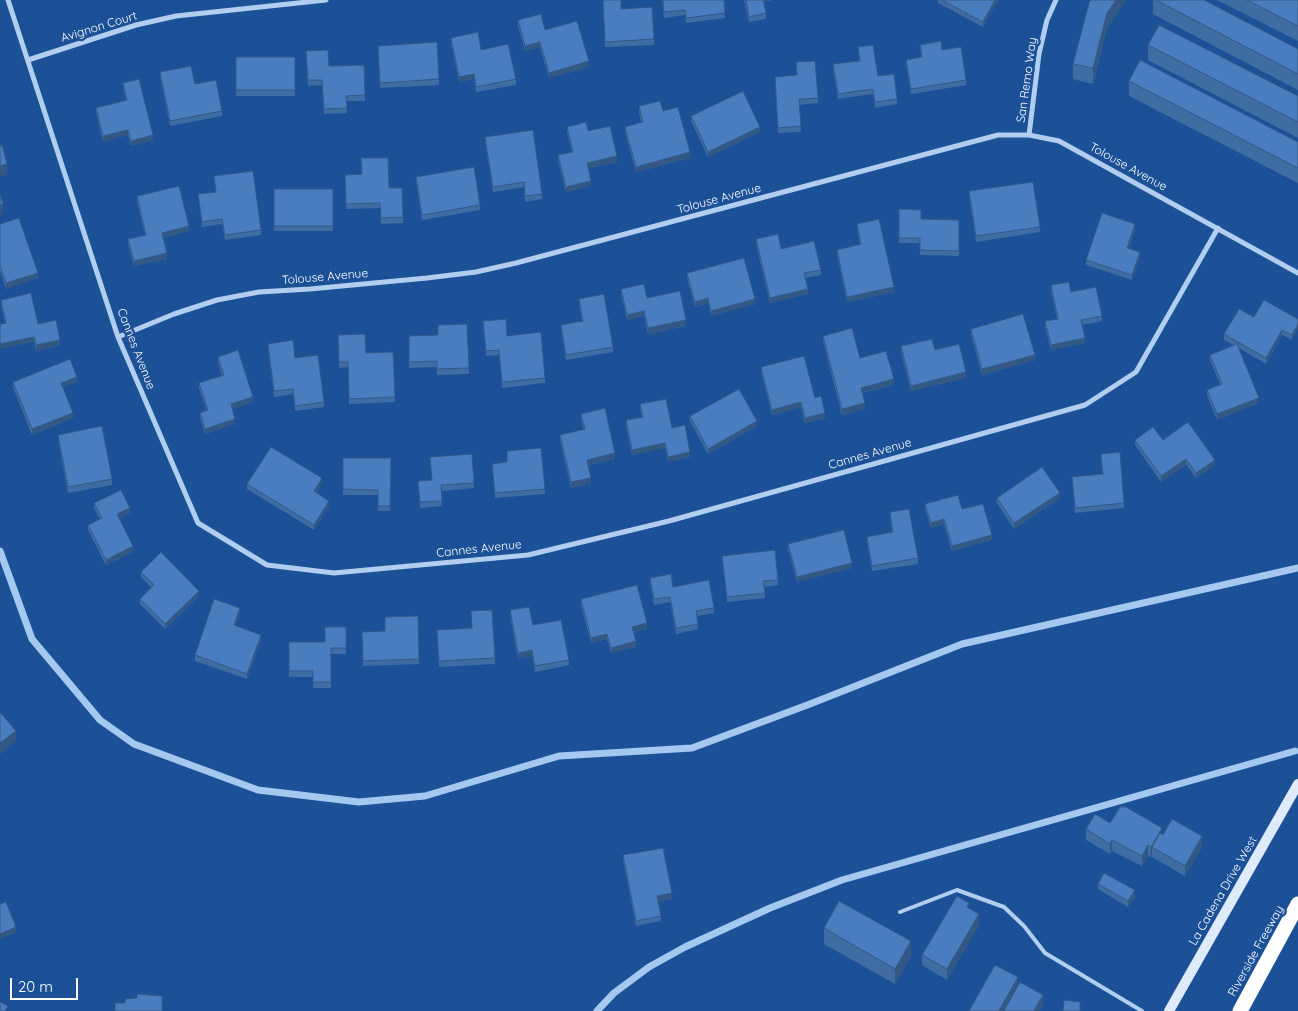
<!DOCTYPE html>
<style>
body{margin:0}
#map{position:relative;width:1298px;height:1011px;overflow:hidden;background:#1c5198;font-family:Quicksand,sans-serif}
canvas{display:block}
.scale{position:absolute;left:10px;top:978px;width:68px;height:22px;box-sizing:border-box;border:2px solid #fff;border-top:0;padding-left:6px;font-size:15px;line-height:18px;white-space:nowrap;color:#fff;-webkit-text-stroke:4px #1c5198;paint-order:stroke}
</style>
<div id="map">
<canvas width="1298" height="1011"></canvas>
<div class="scale">20 m</div>
</div>
<script>
const ctx = document.querySelector('canvas').getContext('2d');
ctx.lineJoin = 'round';
function poly(rows) {
  const path = new Path2D();
  for (const r of rows) {
    path.moveTo(r[0], r[1]);
    for (let i = 2; i < r.length; i += 2) path.lineTo(r[i], r[i + 1]);
  }
  return path;
}
function stroke(path, color, width, dash) {
  ctx.strokeStyle = color;
  ctx.lineWidth = width;
  ctx.lineCap = dash ? 'butt' : 'round';
  ctx.setLineDash(dash || []);
  ctx.stroke(path);
}
function fillPath(path, color) {
  ctx.fillStyle = color;
  ctx.fill(path, 'evenodd');
}
function write(font, color, halo, rows, align = 'center') {
  ctx.font = font + ' Quicksand,sans-serif';
  ctx.lineWidth = 5;
  ctx.setLineDash([]);
  ctx.textBaseline = 'middle';
  ctx.strokeStyle = halo;
  ctx.fillStyle = color;
  for (const [text, x, y, turn = 0] of rows) {
    ctx.save();
    ctx.translate(x, y);
    ctx.rotate((+turn || 0) * Math.PI / 180);
    ctx.textAlign = isNaN(turn) ? turn : align;
    if (halo) ctx.strokeText(text, 0, 0);
    ctx.fillText(text, 0, 0);
    ctx.restore();
  }
}
const stream = poly([
 [0,551,32,639,100,720,134,744,258,790,359,802,425,796,559,756,692,748,810,704,962,644,1298,568],
 [597,1011,614,993,649,967,685,947,770,908,842,880,1295,751]
]);
const lane = poly([
 [900,912,957,890,1004,907,1024,926,1045,953,1142,1011]
]);
const street = poly([
 [8,0,118,337,198,523,267,565,334,573,528,555,669,521,1085,405,1136,372,1218,228],
 [28,60,136,25,176,16,326,0],
 [1029,135,1039,54,1047,20,1056,0],
 [118,337,174,314,217,300,259,292,310,289,427,278,476,272,516,263,998,135,1029,135,1059,141,1298,273]
]);
const secondary = poly([
 [1169,1011,1298,784]
]);
const highway = poly([
 [1240,1011,1298,904]
]);
const wall = poly([
 [603,0,621,9,654,39,654,45,605,47],
 [662,0,724,0,725,18,686,23,685,15,664,18],
 [744,0,773,0,763,2,766,13,766,19,749,22],
 [938,0,998,0,983,27,938,3],
 [1153,0,1204,0,1298,49,1298,90,1153,14],
 [1217,0,1298,0,1298,41],
 [518,20,545,30,589,67,549,78,540,47,525,51,518,26],
 [1107,29,1093,84,1073,79,1073,64],
 [451,38,516,79,516,85,476,92,474,79,459,82,451,43],
 [920,45,942,50,966,80,966,85,911,94,906,65,906,60,921,57],
 [1148,45,1298,96,1298,138,1148,60],
 [858,47,878,76,897,99,897,104,875,108,873,94,838,99,833,70,833,64,859,61],
 [306,51,329,66,364,65,365,101,346,101,347,113,324,114,322,85,308,86],
 [378,51,439,79,439,85,380,88],
 [236,57,295,57,295,96,236,96],
 [160,72,195,84,222,111,222,116,170,126,160,77],
 [1129,81,1298,142,1298,183,1129,96],
 [775,82,818,98,818,103,799,105,801,132,778,133],
 [123,83,153,140,131,146,128,135,103,142,96,113,96,108,126,100,123,88],
 [639,106,663,111,690,158,636,172,625,132,625,127,641,122,639,112],
 [691,116,760,132,708,157,691,121],
 [567,127,588,131,617,162,588,168,591,186,566,192,558,160,558,155,572,152,567,132],
 [485,137,542,194,542,199,525,202,524,187,493,192,485,142],
 [345,175,389,188,402,188,403,223,381,224,380,208,346,209],
 [214,176,261,230,261,235,225,240,222,224,202,227,198,194,216,192],
 [416,177,480,205,480,210,422,220,416,182],
 [274,189,333,189,333,231,274,231],
 [969,191,1040,227,1040,232,976,242,969,197],
 [137,196,189,231,163,238,167,259,134,266,128,244,128,239,145,235,137,202],
 [899,209,921,219,959,220,959,256,920,255,920,243,899,243],
 [0,224,38,278,6,289,0,271],
 [857,224,894,292,847,302,837,255,837,250,860,245,857,229],
 [1135,229,1129,248,1140,257,1132,280,1086,265,1086,260],
 [756,239,781,249,821,270,821,275,805,278,808,294,770,303,756,244],
 [687,273,755,304,711,316,708,303,695,307,687,278],
 [1051,285,1071,292,1102,316,1102,321,1082,325,1085,343,1051,350,1045,327,1045,321,1057,319,1051,291],
 [621,289,647,298,686,326,648,334,644,316,627,320,621,294],
 [579,299,613,347,613,352,566,360,561,330,561,325,582,321,579,304],
 [1,300,38,324,60,345,36,351,34,342,5,323,1,305],
 [1254,317,1298,319,1292,340,1282,335,1266,364,1239,348,1259,403,1217,420,1207,395,1207,390,1220,384,1210,360,1210,355,1234,345,1224,340,1224,334],
 [483,321,545,378,545,383,502,388,499,355,486,356],
 [467,324,469,374,437,375,437,367,409,368,409,336,438,335],
 [971,329,1035,360,982,375,971,334],
 [338,335,366,353,393,352,395,402,349,404,348,367,339,368],
 [823,336,860,358,894,385,862,393,865,409,842,415,823,341],
 [268,344,295,358,324,402,324,407,295,411,293,394,274,397,268,349],
 [901,346,935,350,966,378,911,391,901,352],
 [218,357,253,402,232,409,235,424,205,434,200,418,200,413,207,411,199,388,199,383,222,376,218,362],
 [761,367,815,398,825,418,805,423,801,407,772,415,761,372],
 [13,382,77,382,63,387,73,418,32,435,13,387],
 [640,404,672,428,690,457,668,462,665,448,632,455,626,426,626,420,642,417,640,409],
 [581,414,615,459,588,465,591,483,571,488,560,441,560,435,584,430,581,419],
 [690,416,757,426,708,454,690,421],
 [58,435,112,479,112,485,68,493,58,440],
 [1135,440,1163,440,1215,465,1196,478,1186,464,1161,482,1135,445],
 [507,451,545,489,545,494,495,498,492,464,507,462],
 [1101,454,1124,503,1124,508,1075,513,1072,477,1102,474],
 [343,458,391,458,390,511,378,511,378,495,343,495],
 [431,480,474,483,474,488,441,491,442,506,420,508,418,481],
 [322,483,316,493,329,506,314,530,247,489,247,484],
 [997,498,1060,498,1014,529,997,503],
 [94,503,130,513,119,519,133,552,106,565,88,530,88,525,100,519,94,508],
 [925,504,962,509,992,540,952,551,944,524,931,528,925,509],
 [890,512,918,558,918,564,872,571,867,542,867,537,892,532,890,518],
 [788,544,852,568,797,582,788,549],
 [722,556,778,580,778,585,764,587,765,598,727,602],
 [141,572,199,596,165,629,140,604,140,599,151,587,141,577],
 [650,578,673,587,714,608,714,613,697,616,698,629,676,634,670,602,654,605,650,583],
 [581,599,647,629,633,632,636,647,611,653,607,639,591,643,581,605],
 [510,610,533,625,569,660,569,665,535,672,532,656,518,659,510,616],
 [240,613,235,626,261,640,247,679,195,661,195,655],
 [418,616,419,664,363,666,362,632,385,631],
 [346,627,346,654,331,654,331,688,313,688,313,677,289,677,289,642,325,642],
 [437,635,495,658,495,664,439,667],
 [1110,823,1162,834,1202,847,1185,876,1152,857,1152,855,1151,857,1148,856,1142,866,1112,851,1110,854,1086,840,1086,829],
 [623,855,672,899,658,902,661,916,661,921,636,926,623,860],
 [1098,884,1135,896,1128,907,1098,889],
 [969,909,979,925,947,980,922,965,922,955],
 [824,928,911,956,895,984,824,944]
]);
const shadedWall = poly([
 [762,0,773,0,762,2],
 [995,0,998,0,983,27,983,22],
 [1116,0,1126,0,1107,29,1093,84,1093,68,1107,13],
 [540,42,540,47,525,51,525,46],
 [589,61,589,67,549,78,549,73],
 [474,74,474,79,459,82,459,77],
 [760,127,760,132,708,157,708,152],
 [128,130,128,135,103,142,103,136],
 [153,135,153,140,131,146,131,141],
 [690,152,690,158,636,172,636,167],
 [617,156,617,162,587,169,587,163],
 [7,164,7,175,0,176,0,166],
 [591,181,591,186,566,192,566,187],
 [3,204,3,215,0,215,0,205],
 [1135,224,1135,229,1127,253,1127,248],
 [189,226,189,231,162,238,162,233],
 [1140,252,1140,257,1132,280,1132,275],
 [167,253,167,259,134,266,134,261],
 [38,273,38,278,6,289,6,283],
 [894,287,894,292,847,302,847,297],
 [808,289,808,294,770,303,770,298],
 [708,298,708,303,695,307,695,302],
 [755,299,755,304,711,316,711,311],
 [644,311,644,316,627,320,627,315],
 [686,320,686,326,648,334,648,328],
 [1298,324,1298,329,1292,340,1292,335],
 [1282,330,1282,335,1266,364,1266,358],
 [34,337,34,342,0,349,0,344],
 [1085,338,1085,343,1051,350,1051,345],
 [60,340,60,345,36,351,36,345],
 [1035,355,1035,360,982,375,982,369],
 [966,372,966,378,911,391,911,386],
 [77,377,77,382,61,388,61,383],
 [894,379,894,385,861,393,861,388],
 [253,397,253,402,231,410,231,404],
 [1259,398,1259,403,1217,420,1217,414],
 [801,402,801,407,772,415,772,410],
 [865,403,865,409,842,415,842,409],
 [73,413,73,418,32,435,32,429],
 [825,413,825,418,805,423,805,418],
 [235,419,235,424,205,434,205,429],
 [757,421,757,426,708,454,708,449],
 [665,443,665,448,632,455,632,450],
 [690,452,690,457,668,462,668,457],
 [615,453,615,459,587,465,587,460],
 [1186,459,1186,464,1161,482,1161,476],
 [1215,460,1215,465,1196,478,1196,473],
 [322,478,322,483,314,497,314,491],
 [591,478,591,483,571,488,571,482],
 [1060,493,1060,498,1014,529,1014,523],
 [329,501,329,506,314,530,314,525],
 [130,508,130,513,117,520,117,514],
 [944,519,944,524,931,528,931,523],
 [992,535,992,540,952,551,952,546],
 [133,546,133,552,106,565,106,560],
 [852,563,852,568,797,582,797,577],
 [199,591,199,596,165,629,165,624],
 [240,608,240,613,234,630,234,625],
 [647,623,647,629,632,632,632,627],
 [607,634,607,639,591,643,591,638],
 [261,635,261,640,247,679,247,674],
 [636,641,636,647,611,653,611,648],
 [532,650,532,656,518,659,518,653],
 [16,731,16,741,0,754,0,743],
 [1162,828,1162,838,1152,847,1152,855,1151,857,1151,847],
 [1202,836,1202,847,1185,876,1185,866],
 [1112,840,1112,851,1110,854,1110,844],
 [1148,845,1148,856,1142,866,1142,856],
 [1135,890,1135,896,1128,907,1128,901],
 [672,893,672,899,657,902,657,896],
 [979,914,979,925,947,980,947,969],
 [16,927,16,933,0,939,0,934],
 [911,941,911,956,895,984,895,969],
 [1018,977,1018,988,1005,1011,999,1011],
 [1043,995,1043,1005,1040,1011,1034,1011]
]);
const building = poly([
 [603,0,621,0,621,9,652,7,654,39,605,42,603,0],
 [663,0,724,0,725,13,686,18,685,10,664,12,663,0],
 [746,0,763,0,766,13,749,17,746,0],
 [942,0,995,0,983,22,942,0],
 [1091,0,1116,0,1107,13,1093,68,1073,64,1089,3,1091,0],
 [1156,0,1204,0,1298,49,1298,74,1156,0],
 [1247,0,1298,0,1298,26,1247,0],
 [541,14,545,30,577,21,589,61,549,73,540,42,525,46,518,20,541,14],
 [1159,25,1298,96,1298,122,1148,45,1159,25],
 [478,32,481,50,508,44,516,79,476,87,474,74,459,77,451,38,478,32],
 [941,41,942,50,961,47,966,80,911,89,906,60,922,57,920,45,941,41],
 [437,42,439,79,380,83,378,46,437,42],
 [873,45,878,76,894,74,897,99,875,102,873,89,838,94,833,64,860,61,858,47,873,45],
 [328,50,329,66,364,65,365,95,346,96,347,108,324,109,322,80,308,80,306,51,328,50],
 [236,57,295,57,295,90,236,90,236,57],
 [1140,60,1298,142,1298,168,1129,81,1140,60],
 [815,61,818,98,799,99,801,126,778,128,775,77,797,75,796,62,815,61],
 [191,66,195,84,216,80,222,111,170,121,160,72,191,66],
 [139,79,153,135,131,141,128,130,103,136,96,108,127,100,123,83,139,79],
 [743,91,760,127,708,152,691,116,743,91],
 [660,101,663,111,678,107,690,152,636,167,625,127,643,122,639,106,660,101],
 [586,122,588,131,610,126,617,156,587,163,591,181,566,187,558,155,573,152,567,127,586,122],
 [533,130,542,194,525,196,524,182,493,187,485,137,533,130],
 [2,145,7,164,0,166,0,146,2,145],
 [361,158,388,158,389,188,402,188,403,217,381,218,380,203,346,204,345,175,362,174,361,158],
 [474,167,480,205,422,215,416,177,474,167],
 [253,171,261,230,225,235,222,219,202,222,198,194,216,192,214,176,253,171],
 [1033,182,1040,227,976,236,969,191,1033,182],
 [179,186,189,226,162,233,167,253,134,261,128,239,146,235,137,196,179,186],
 [274,189,333,189,333,226,274,226,274,189],
 [0,193,3,204,0,205,0,193],
 [899,209,921,210,921,219,959,220,959,251,920,250,920,238,899,238,899,209],
 [1102,213,1135,224,1127,248,1140,252,1132,275,1086,260,1102,213],
 [19,218,38,273,6,283,0,266,0,224,19,218],
 [879,219,894,287,847,297,837,250,861,244,857,224,879,219],
 [778,234,781,249,814,241,821,270,804,273,808,289,770,298,756,239,778,234],
 [744,258,755,299,711,311,708,298,695,302,687,273,744,258],
 [1069,282,1071,292,1096,287,1102,316,1081,320,1085,338,1051,345,1045,321,1058,319,1051,285,1069,282],
 [644,284,647,298,680,291,686,320,648,328,644,311,627,315,621,289,644,284],
 [31,293,38,324,56,320,60,340,36,345,34,337,0,344,0,324,6,323,1,300,31,293],
 [604,294,613,347,566,355,561,325,583,321,579,299,604,294],
 [1264,300,1298,319,1298,324,1292,335,1282,330,1266,358,1224,334,1239,309,1254,317,1264,300],
 [1023,314,1035,355,982,369,971,329,1023,314],
 [506,319,507,336,541,332,545,378,502,382,499,350,486,351,483,321,506,319],
 [467,324,469,368,437,369,437,361,409,362,409,336,438,335,438,325,467,324],
 [852,328,860,358,886,351,894,379,861,388,865,403,842,409,823,336,852,328],
 [365,334,366,353,393,352,395,397,349,399,348,362,339,362,338,335,365,334],
 [932,339,935,350,959,344,966,372,911,386,901,346,932,339],
 [293,340,295,358,318,355,324,402,295,406,293,389,274,391,268,344,293,340],
 [1237,344,1259,398,1217,414,1207,390,1222,384,1210,355,1237,344],
 [238,350,253,397,231,404,235,419,205,429,200,413,208,410,199,383,224,375,218,357,238,350],
 [804,356,815,398,821,396,825,413,805,418,801,402,772,410,761,367,804,356],
 [70,359,77,377,61,383,73,413,32,429,13,382,70,359],
 [739,389,757,421,708,449,690,416,739,389],
 [666,399,672,428,685,425,690,452,668,457,665,443,632,450,626,420,643,417,640,404,666,399],
 [605,408,615,453,587,460,591,478,571,482,560,435,585,429,581,414,605,408],
 [1188,422,1215,460,1196,473,1186,459,1161,476,1135,440,1153,427,1163,440,1188,422],
 [102,426,112,479,68,487,58,435,102,426],
 [271,447,322,478,314,491,329,501,314,525,247,484,271,447],
 [541,448,545,489,495,493,492,464,507,462,507,451,541,448],
 [1120,452,1124,503,1075,508,1072,477,1103,474,1101,454,1120,452],
 [472,454,474,483,441,485,442,501,420,502,418,481,432,480,430,457,472,454],
 [343,458,391,458,390,506,378,506,378,490,343,489,343,458],
 [1042,467,1060,493,1014,523,997,498,1042,467],
 [121,490,130,508,117,514,133,546,106,560,88,525,102,518,94,503,121,490],
 [958,495,962,509,983,504,992,535,952,546,944,519,931,523,925,504,958,495],
 [909,509,918,558,872,566,867,537,893,532,890,512,909,509],
 [844,530,852,563,797,577,788,544,844,530],
 [775,550,778,580,763,581,765,593,727,597,722,556,775,550],
 [161,552,199,591,165,624,140,599,154,585,141,572,161,552],
 [671,574,673,587,709,580,714,608,696,611,698,624,676,628,670,597,654,599,650,578,671,574],
 [637,585,647,623,632,627,636,641,611,648,607,634,591,638,581,599,637,585],
 [214,599,240,608,234,625,261,635,247,674,195,655,214,599],
 [529,607,533,625,561,620,569,660,535,666,532,650,518,653,510,610,529,607],
 [492,610,495,658,439,661,437,630,472,628,471,611,492,610],
 [418,616,419,659,363,661,362,632,385,631,385,617,418,616],
 [325,627,346,627,346,648,331,648,331,682,313,682,313,671,289,671,289,642,325,642,325,627],
 [0,712,16,731,0,743,0,712],
 [1120,807,1126,807,1162,828,1151,847,1148,845,1142,856,1112,840,1110,844,1086,829,1095,814,1110,823,1120,807],
 [1172,819,1202,836,1185,866,1152,847,1160,833,1163,835,1172,819],
 [663,848,672,893,657,896,661,916,636,921,623,855,663,848],
 [1104,873,1135,890,1128,901,1098,884,1104,873],
 [957,896,969,903,967,907,979,914,947,969,922,955,957,896],
 [839,901,911,941,895,969,824,928,839,901],
 [6,902,16,927,0,934,0,904,6,902],
 [995,965,1018,977,999,1011,969,1011,995,965],
 [1020,982,1043,995,1034,1011,1004,1011,1020,982],
 [137,994,162,996,162,1011,115,1011,115,1003,125,1003,125,999,137,998,137,994],
 [1064,1000,1080,1002,1080,1011,1063,1011,1064,1000],
 [0,1002,8,1006,5,1011,0,1011,0,1002]
]);
const streetNames = [
 ["Avignon Court",99,27,-17],
 ["San Remo Way",1027,80,-82],
 ["Tolouse Avenue",1128,167,29],
 ["Tolouse Avenue",719,199,-15],
 ["Tolouse Avenue",325,277,-5],
 ["Cannes Avenue",136,349,69],
 ["Cannes Avenue",870,454,-16],
 ["Cannes Avenue",479,549,-6],
 ["La Cadena Drive West",1223,891,-60],
 ["Riverside Freeway",1256,951,-61]
];
stroke(stream, '#a5c8f1', 7);
stroke(lane, '#b1cdf0', 4);
stroke(street, '#b1cdf0', 5);
stroke(secondary, '#dfebfb', 10);
stroke(highway, '#fff', 15);
fillPath(wall, '#406ca4');
fillPath(shadedWall, '#345886');
fillPath(building, '#4a7dbf');
stroke(building, '#345886', 1);
write('12px', '#fff', '#1c5198', streetNames);
</script>
